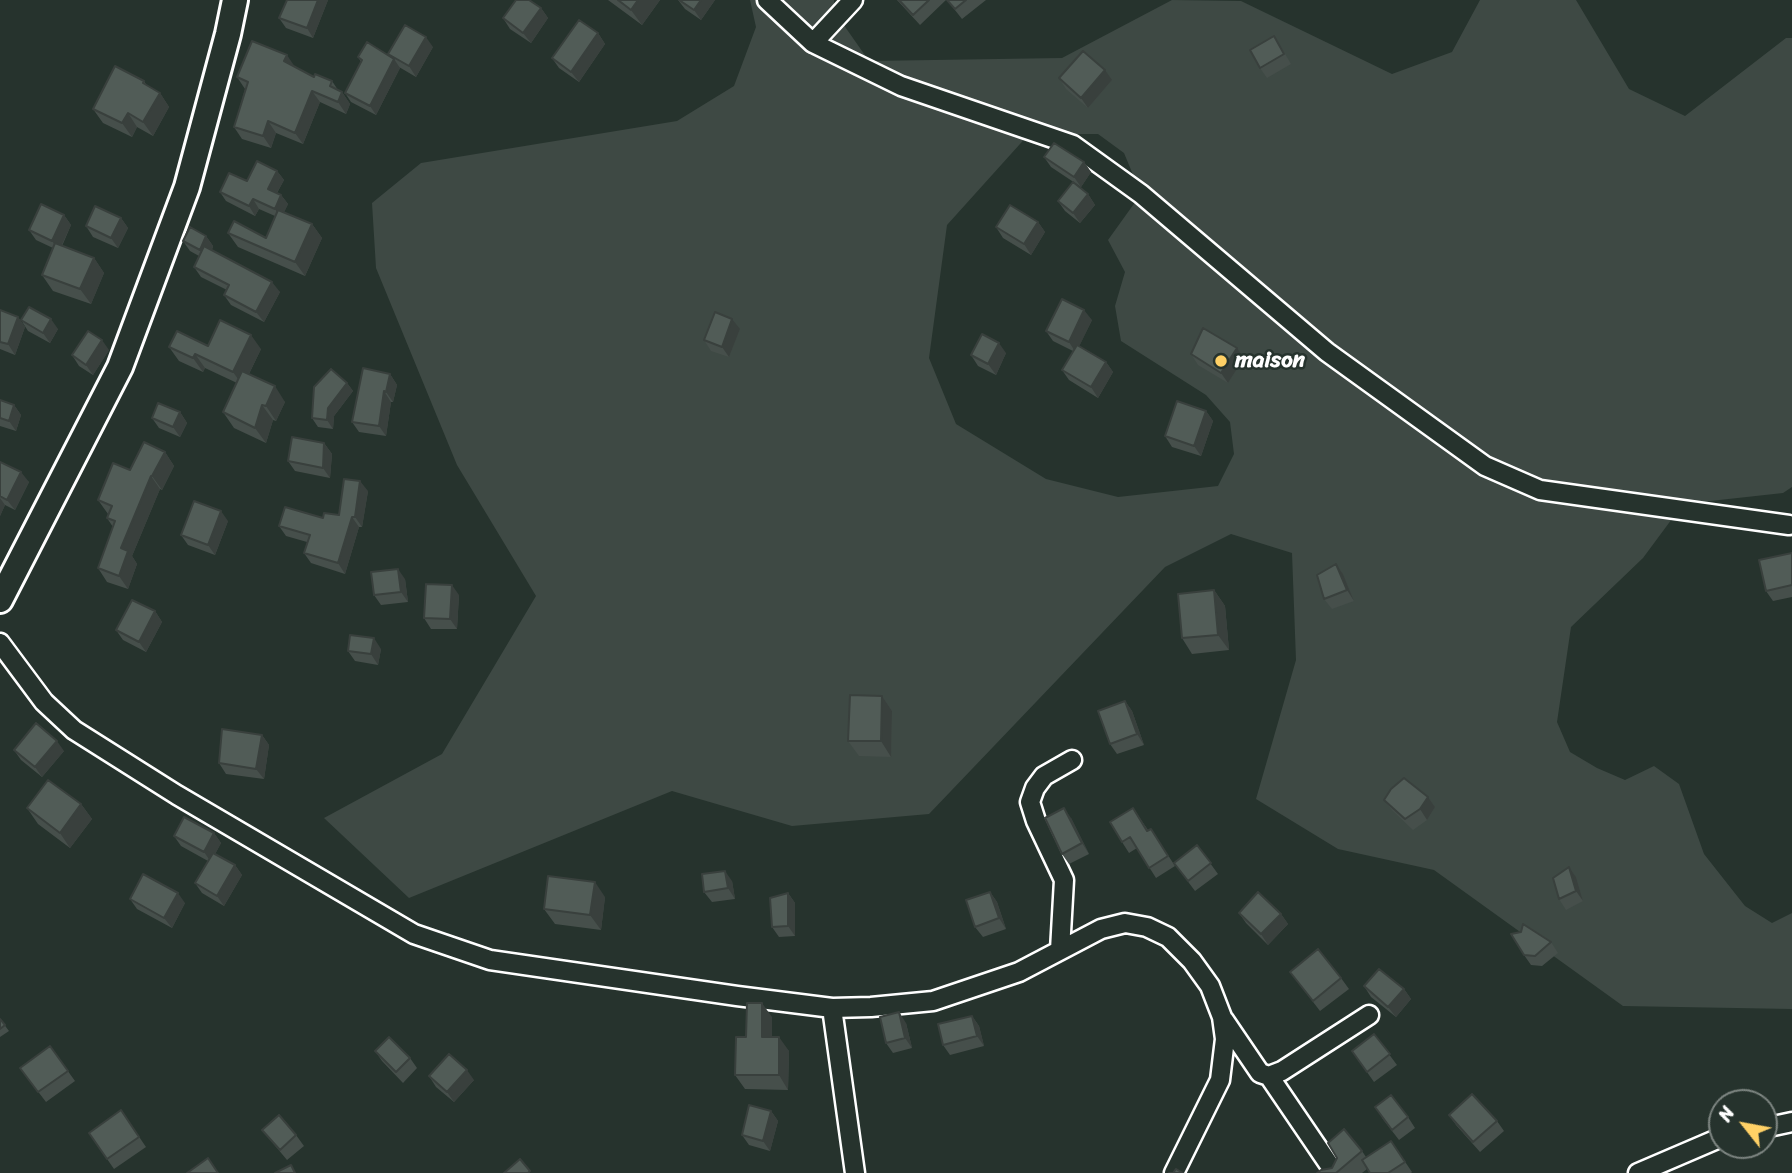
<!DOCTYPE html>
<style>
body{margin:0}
#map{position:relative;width:1792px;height:1173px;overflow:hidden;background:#26332d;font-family:Sriracha,sans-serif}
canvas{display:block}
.north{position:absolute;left:1708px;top:1089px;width:70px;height:70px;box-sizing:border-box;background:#26332d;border:2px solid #7d8581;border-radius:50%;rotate:301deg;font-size:19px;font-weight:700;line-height:28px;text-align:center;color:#fff}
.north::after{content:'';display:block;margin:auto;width:24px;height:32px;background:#ffd166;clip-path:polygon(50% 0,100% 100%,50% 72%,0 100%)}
</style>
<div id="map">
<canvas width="1792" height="1173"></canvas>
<div class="north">N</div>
</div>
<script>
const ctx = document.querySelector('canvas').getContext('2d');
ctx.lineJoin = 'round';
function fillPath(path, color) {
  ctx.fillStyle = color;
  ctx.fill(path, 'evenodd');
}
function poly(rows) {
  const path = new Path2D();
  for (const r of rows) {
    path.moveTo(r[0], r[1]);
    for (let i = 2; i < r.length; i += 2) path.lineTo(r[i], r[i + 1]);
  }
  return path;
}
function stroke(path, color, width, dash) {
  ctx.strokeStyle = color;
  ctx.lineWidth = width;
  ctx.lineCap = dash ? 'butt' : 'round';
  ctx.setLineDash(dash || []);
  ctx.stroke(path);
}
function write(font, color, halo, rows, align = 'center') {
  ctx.font = font + ' Sriracha,sans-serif';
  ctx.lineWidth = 5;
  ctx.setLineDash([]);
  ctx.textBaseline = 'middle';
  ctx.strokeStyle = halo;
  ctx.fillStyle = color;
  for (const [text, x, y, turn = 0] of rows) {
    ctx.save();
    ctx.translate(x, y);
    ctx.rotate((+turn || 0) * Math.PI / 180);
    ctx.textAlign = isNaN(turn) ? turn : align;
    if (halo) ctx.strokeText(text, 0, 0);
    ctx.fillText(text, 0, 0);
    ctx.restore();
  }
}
const green = poly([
 [750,0,834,0,834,11,869,61,1062,58,1172,0,1241,1,1392,74,1452,52,1480,0,1576,0,1629,89,1685,116,1786,38,1792,38,1792,487,1783,493,1683,504,1643,558,1571,627,1557,722,1570,752,1597,768,1625,780,1654,766,1679,784,1704,854,1745,906,1772,923,1792,913,1792,1009,1623,1006,1434,870,1338,849,1256,799,1296,660,1292,553,1231,534,1165,567,929,814,792,826,672,791,409,898,324,818,442,754,536,596,457,465,376,268,372,203,421,163,677,121,734,86,756,27],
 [1029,134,1098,134,1124,153,1141,194,1108,240,1125,272,1115,306,1121,341,1206,395,1230,422,1234,454,1218,486,1118,497,1046,479,956,424,929,358,947,225]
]);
const street = poly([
 [767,0,813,43,901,86,1073,145,1141,194,1327,352,1485,466,1540,490,1789,525],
 [813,43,853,0],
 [0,643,44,702,74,730,177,795,414,934,490,960,737,996,832,1008,871,1007,933,1001,1019,972,1101,929,1125,923,1147,927,1168,937,1192,961,1210,986,1222,1017,1225,1039,1220,1080,1174,1173],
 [1060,950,1064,880,1036,821,1030,802,1035,788,1044,776,1072,760],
 [832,1008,855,1173],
 [1224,1020,1260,1073,1269,1076,1282,1071,1369,1015],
 [1269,1076,1335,1173],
 [1764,1128,1792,1122],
 [1638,1173,1722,1137]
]);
const secondary = poly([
 [0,600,120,367,187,187,228,34,235,0]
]);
const wall = poly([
 [287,0,328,0,313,38,286,28,279,18],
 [608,0,660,0,642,25],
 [678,0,715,0,701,20,685,9],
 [897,0,946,0,920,25],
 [947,0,986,0,962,19],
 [541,8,548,18,531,43,510,29,503,18],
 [598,33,605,44,579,82,559,68,552,58],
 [433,47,416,77,399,67,400,68,376,115,351,102,345,93,361,62,358,57,389,56,388,54],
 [1281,47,1291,64,1267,78,1260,68],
 [295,67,314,77,332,81,338,90,342,92,350,104,346,114,320,102,303,144,276,133,271,148,242,139,234,127,245,89,237,77],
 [1059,78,1112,80,1088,108,1066,89],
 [144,81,147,86,160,93,169,107,153,136,137,127,132,137,103,123,93,109],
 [1044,157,1084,162,1091,172,1081,187,1051,167],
 [277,171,284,180,277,193,281,195,288,204,284,212,312,224,322,238,305,276,238,247,228,233,266,238,275,216,259,209,255,216,226,201,220,192,247,181],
 [1088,194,1095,205,1080,223,1065,211,1058,201],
 [64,215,71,225,62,246,94,258,104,273,91,304,53,291,42,275,53,248,36,240,29,230],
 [121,218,128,228,118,248,93,237,86,226],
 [1038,222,1045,232,1031,255,1003,238,996,227],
 [206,236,213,246,212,250,280,292,264,322,231,305,224,295,227,290,201,277,194,267,199,256,190,251,183,241],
 [0,310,18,317,25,327,15,355,0,349],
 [21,320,58,329,50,343,28,331],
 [1092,320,1079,346,1106,362,1113,372,1098,398,1069,380,1062,370,1073,351,1053,341,1046,331],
 [740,329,729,357,711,351,704,340],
 [208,346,261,349,249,374,285,402,276,421,273,420,266,443,234,428,223,412,237,383,205,368,203,372,179,361,169,347],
 [1237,348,1244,358,1228,383,1198,365,1191,354],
 [109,350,93,375,79,366,72,355],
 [1006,353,996,375,978,366,971,355],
 [390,374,397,385,393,402,391,402,386,436,359,432,352,422],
 [347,383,353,391,334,416,333,429,318,427,312,418],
 [0,400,14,405,21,415,16,431,0,426],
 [1206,411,1213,421,1201,456,1172,447,1165,436],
 [180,412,187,423,180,437,159,428,152,418],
 [324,443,332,454,330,478,295,471,288,461],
 [165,452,174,466,162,490,160,489,132,556,137,564,128,589,107,582,98,568,113,527,107,518,108,514,98,500,130,470],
 [0,462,29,482,15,510,5,505,0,516],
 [368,491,362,527,359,527,345,574,311,563,304,553,307,542,286,536,279,526,339,515],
 [228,521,215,555,188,545,181,535],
 [1792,553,1792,597,1773,601,1766,591],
 [1336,564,1343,574,1354,601,1332,609,1324,599],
 [405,579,408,602,381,605,374,595],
 [1214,590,1225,606,1229,650,1192,654,1182,638],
 [459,595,457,629,431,629,424,618],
 [155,611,162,622,146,652,123,640,116,630],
 [381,649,378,665,355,661,348,651],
 [882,696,892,711,891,757,859,756,848,741],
 [1125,701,1132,711,1144,745,1117,754,1110,744],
 [262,735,269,745,264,779,226,774,219,763],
 [14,750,64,751,42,777,21,760],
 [1428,797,1435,807,1427,820,1413,830,1392,810,1384,800],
 [81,804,92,819,70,848,38,824,27,808],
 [1133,808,1148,830,1151,829,1175,866,1156,878,1137,848,1129,853,1122,842],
 [1071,818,1089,854,1069,864,1062,854],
 [214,833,221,843,215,854,235,865,242,875,224,906,202,893,195,883,208,861,181,846,174,836],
 [1197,845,1218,874,1195,891,1174,863],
 [1569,867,1576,877,1583,901,1566,910,1559,899],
 [732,881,735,899,712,902,704,892],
 [990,892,997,902,1006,929,983,937,975,927],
 [788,893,795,903,795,936,779,937,772,927],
 [605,897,601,930,555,924,544,909],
 [130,899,185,903,172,928,137,909],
 [1239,913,1281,914,1288,924,1268,945,1246,923],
 [1551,942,1558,953,1542,966,1531,965,1524,955],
 [1290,972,1341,978,1349,989,1320,1011],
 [1364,986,1404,989,1411,999,1396,1017,1371,997],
 [972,1016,979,1026,984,1046,950,1055,943,1045],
 [772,1017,772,1037,789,1051,788,1090,745,1089,735,1075,746,1037],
 [0,1019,9,1031,0,1037],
 [906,1023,912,1048,893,1053,886,1043],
 [1374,1034,1397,1065,1374,1082,1352,1051],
 [50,1046,75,1081,46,1102,20,1068],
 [375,1051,410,1058,417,1068,403,1083,382,1061],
 [429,1076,474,1080,454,1102,436,1087],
 [121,1110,146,1147,114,1169,89,1133],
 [771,1111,778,1121,770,1151,749,1145,742,1135],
 [1449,1115,1497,1121,1504,1131,1480,1152,1456,1125],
 [1408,1117,1415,1128,1399,1140,1382,1118],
 [262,1130,296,1135,304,1146,287,1160],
 [1391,1141,1412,1172,1411,1173,1370,1173,1367,1169,1362,1173,1317,1173,1332,1168,1362,1151,1366,1157]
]);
const shadedWall = poly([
 [318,0,328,0,313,38,307,28],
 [638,0,660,0,642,25,631,10],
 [701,0,715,0,701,20,694,10],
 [541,8,548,18,531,43,523,33],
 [598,33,605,44,579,82,571,72],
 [426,37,433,47,416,77,409,66],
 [287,55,295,67,284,61],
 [394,59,400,68,376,115,370,106],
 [1105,70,1112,80,1088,108,1081,98],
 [312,91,320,102,303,144,295,133],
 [342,92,350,104,346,114,338,102],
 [160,93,169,107,153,136,143,122],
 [128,113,137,127,132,137,122,123],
 [268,121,276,133,271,148,263,136],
 [1084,162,1091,172,1081,187,1074,177],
 [277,171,284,180,274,198,268,189],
 [1088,194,1095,205,1080,223,1073,213],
 [281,195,288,204,281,219,275,209],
 [253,199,259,209,255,216,249,206],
 [64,215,71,225,59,251,52,241],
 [121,218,128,228,118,248,111,238],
 [1038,222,1045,232,1031,255,1024,244],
 [312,224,322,238,305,276,295,262],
 [206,236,213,246,207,260,200,250],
 [94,258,104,273,91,304,80,289],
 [272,282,280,292,264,322,256,312],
 [1084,310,1092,320,1076,353,1069,342],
 [18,317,25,327,15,355,8,344],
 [51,319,58,329,50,343,43,333],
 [732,319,740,329,729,357,722,347],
 [251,335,261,349,243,386,233,372],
 [102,340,109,350,93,375,86,365],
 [999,343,1006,353,996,375,988,364],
 [1237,348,1244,358,1228,383,1221,373],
 [195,354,205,368,203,372,193,358],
 [1106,362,1113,372,1098,398,1091,387],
 [390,374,397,385,393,402,386,392],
 [347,383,353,391,334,416,333,429,327,420,328,408],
 [275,386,285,402,276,421,266,406],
 [384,391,391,402,386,436,379,426],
 [14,405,21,415,16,431,9,421],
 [262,405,273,420,266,443,255,428],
 [1206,411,1213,421,1201,456,1194,446],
 [180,412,187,423,180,437,173,427],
 [324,443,332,454,330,478,323,468],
 [165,452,174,466,162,490,152,476],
 [21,472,29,482,15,510,7,500],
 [151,476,160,489,132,556,137,564,128,589,119,576,121,548],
 [360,481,368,491,362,527,355,517],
 [0,498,5,505,0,516],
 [221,511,228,521,215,555,208,545],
 [352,517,359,527,345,574,338,563],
 [1336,564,1343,574,1354,601,1347,590],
 [398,569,405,579,408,602,401,592],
 [452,585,459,595,457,629,450,619],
 [1214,590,1225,606,1229,650,1218,635],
 [155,611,162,622,146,652,139,642],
 [374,638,381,649,378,665,371,654],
 [882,696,892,711,891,757,881,741],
 [1125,701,1132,711,1144,745,1137,734],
 [262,735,269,745,264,779,256,769],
 [57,741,64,751,42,777,35,767],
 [1428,797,1435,807,1427,820,1420,809],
 [81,804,92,819,70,848,60,833],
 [1064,808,1071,818,1089,854,1082,843],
 [214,833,221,843,211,862,204,852],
 [235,865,242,875,224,906,217,896],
 [1569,867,1576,877,1583,901,1576,891],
 [725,871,732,881,735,899,728,888],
 [595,882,605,897,601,930,590,915],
 [990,892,997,902,1006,929,999,918],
 [178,893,185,903,172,928,164,918],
 [788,893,795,903,795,936,788,926],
 [1281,914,1288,924,1268,945,1261,934],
 [1404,989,1411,999,1396,1017,1388,1007],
 [762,1003,772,1017,772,1051,762,1037],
 [899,1012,906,1023,912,1048,905,1038],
 [972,1016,979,1026,984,1046,977,1036],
 [779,1037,789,1051,788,1090,779,1075],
 [467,1070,474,1080,454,1102,447,1092],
 [771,1111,778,1121,770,1151,763,1141]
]);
const building = poly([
 [287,0,318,0,307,28,279,18,287,0],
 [516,0,529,0,541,8,523,33,503,18,516,0],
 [618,0,638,0,631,10,618,0],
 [679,0,701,0,694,10,679,0],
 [899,0,929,0,913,15,899,0],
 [947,0,966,0,955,9,947,0],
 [579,20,598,33,571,72,552,58,579,20],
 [405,25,426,37,409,66,388,54,405,25],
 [1274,36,1284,54,1260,68,1250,50,1274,36],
 [252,41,287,55,284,61,314,77,315,74,332,81,330,86,342,92,338,102,312,91,295,133,268,121,263,136,234,127,248,82,237,77,252,41],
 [367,42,394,59,370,106,345,93,362,60,358,57,367,42],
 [1083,51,1105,70,1081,98,1059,78,1083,51],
 [115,66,144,81,143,83,160,93,143,122,128,113,122,123,93,109,115,66],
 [1054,143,1084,162,1074,177,1044,157,1054,143],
 [257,161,277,171,268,189,281,195,275,209,253,199,249,206,220,192,229,173,247,181,257,161],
 [1073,182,1088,194,1073,213,1058,201,1073,182],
 [41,204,64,215,52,241,29,230,41,204],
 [1010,205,1038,222,1024,244,996,227,1010,205],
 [95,206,121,218,111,238,86,226,95,206],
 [278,210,312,224,295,262,228,233,234,221,266,238,278,210],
 [190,227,206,236,200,250,183,241,190,227],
 [55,243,94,258,80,289,42,275,55,243],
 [204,246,272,282,256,312,224,295,229,285,194,267,204,246],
 [1062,299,1084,310,1069,342,1046,331,1062,299],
 [29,307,51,319,43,333,21,320,29,307],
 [0,310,18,317,8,344,0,342,0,310],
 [715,312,732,319,722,347,704,340,715,312],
 [220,320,251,335,233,372,195,354,193,358,169,347,177,331,208,346,220,320],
 [1203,328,1237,348,1221,373,1191,354,1203,328],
 [88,331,102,340,86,365,72,355,88,331],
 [982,334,999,343,988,364,971,355,982,334],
 [1077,345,1106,362,1091,387,1062,370,1077,345],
 [363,368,390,374,386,392,384,391,379,426,352,422,363,368],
 [331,369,347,383,328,408,327,420,312,418,314,387,331,369],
 [242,371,275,386,266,406,262,405,255,428,223,412,242,371],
 [0,400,14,405,9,421,0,418,0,400],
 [1177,401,1206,411,1194,446,1165,436,1177,401],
 [158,403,180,412,173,427,152,418,158,403],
 [292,437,324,443,323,468,288,461,292,437],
 [144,442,165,452,152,476,151,476,121,548,128,551,119,576,98,568,115,521,107,518,112,506,98,500,113,463,130,470,144,442],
 [0,462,21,472,7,500,0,496,0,462],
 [344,479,360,481,355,517,352,517,338,563,304,553,310,535,279,526,285,507,323,518,324,513,339,515,344,479],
 [194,501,221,511,208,545,181,535,194,501],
 [1792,553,1792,585,1766,591,1759,560,1792,553],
 [1336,564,1347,590,1324,599,1317,575,1336,564],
 [398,569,401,592,374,595,371,572,398,569],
 [426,584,452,585,450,619,424,618,426,584],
 [1214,590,1218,635,1182,638,1178,594,1214,590],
 [132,600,155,611,139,642,116,630,132,600],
 [350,635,374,638,371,654,348,651,350,635],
 [850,695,882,696,881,741,848,741,850,695],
 [1125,701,1137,734,1110,744,1098,711,1125,701],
 [36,723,57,741,35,767,14,750,36,723],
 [222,729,262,735,256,769,219,763,222,729],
 [1404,778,1428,797,1420,809,1405,819,1384,800,1391,789,1404,778],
 [48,780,81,804,60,833,27,808,48,780],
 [1064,808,1082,843,1062,854,1045,818,1064,808],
 [1133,808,1147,831,1151,829,1168,856,1149,868,1130,837,1122,842,1110,822,1133,808],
 [184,817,214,833,204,852,174,836,184,817],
 [1197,845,1211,863,1188,881,1174,863,1197,845],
 [213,853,235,865,217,896,195,883,213,853],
 [1569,867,1576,891,1559,899,1553,878,1569,867],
 [725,871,728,888,704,892,702,874,725,871],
 [143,874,178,893,164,918,130,899,143,874],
 [548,876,595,882,590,915,544,909,548,876],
 [990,892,999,918,975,927,966,900,990,892],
 [1258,892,1281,914,1261,934,1239,913,1258,892],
 [788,893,788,926,772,927,770,898,788,893],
 [1523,924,1551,942,1535,956,1524,955,1511,934,1521,932,1523,924],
 [1318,949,1341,978,1313,1001,1290,972,1318,949],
 [1379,969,1404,989,1388,1007,1364,986,1379,969],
 [747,1003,762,1003,762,1037,779,1037,779,1075,735,1075,736,1037,746,1037,747,1003],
 [899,1012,905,1038,886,1043,880,1017,899,1012],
 [972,1016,977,1036,943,1045,938,1024,972,1016],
 [0,1019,5,1025,0,1029,0,1019],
 [1374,1034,1390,1054,1367,1072,1352,1051,1374,1034],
 [389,1037,410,1058,396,1072,375,1051,389,1037],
 [50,1046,68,1071,38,1092,20,1068,50,1046],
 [449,1054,467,1070,447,1092,429,1076,449,1054],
 [1472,1094,1497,1121,1473,1142,1449,1115,1472,1094],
 [1391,1095,1408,1117,1392,1130,1375,1107,1391,1095],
 [749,1105,771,1111,763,1141,742,1135,749,1105],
 [121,1110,139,1137,107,1159,89,1133,121,1110],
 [279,1115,296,1135,280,1150,262,1130,279,1115],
 [1344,1129,1362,1151,1336,1173,1317,1173,1321,1170,1332,1168,1337,1158,1328,1143,1344,1129],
 [1391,1141,1405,1162,1388,1173,1370,1173,1362,1160,1391,1141],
 [208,1158,218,1173,187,1173,208,1158],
 [520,1159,530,1171,528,1173,504,1173,520,1159],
 [291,1165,295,1173,275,1173,291,1165],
 [1176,1169,1183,1173,1169,1173,1173,1173,1176,1169]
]);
const markers = [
 [1221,361,7,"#ffd166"]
];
const poiNames = [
 ["maison",1235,361]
];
fillPath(green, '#3e4944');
stroke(street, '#fff', 23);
stroke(secondary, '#fff', 30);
stroke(street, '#26332d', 18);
stroke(secondary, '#26332d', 24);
fillPath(wall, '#464f4b');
fillPath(shadedWall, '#39403d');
fillPath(building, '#515c57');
stroke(building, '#39403d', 2);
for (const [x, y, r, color] of markers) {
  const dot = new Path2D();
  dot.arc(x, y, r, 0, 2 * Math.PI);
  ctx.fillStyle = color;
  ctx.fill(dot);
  stroke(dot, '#26332d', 2.5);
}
write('bold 23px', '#fff', '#26332d', poiNames, 'left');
</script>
